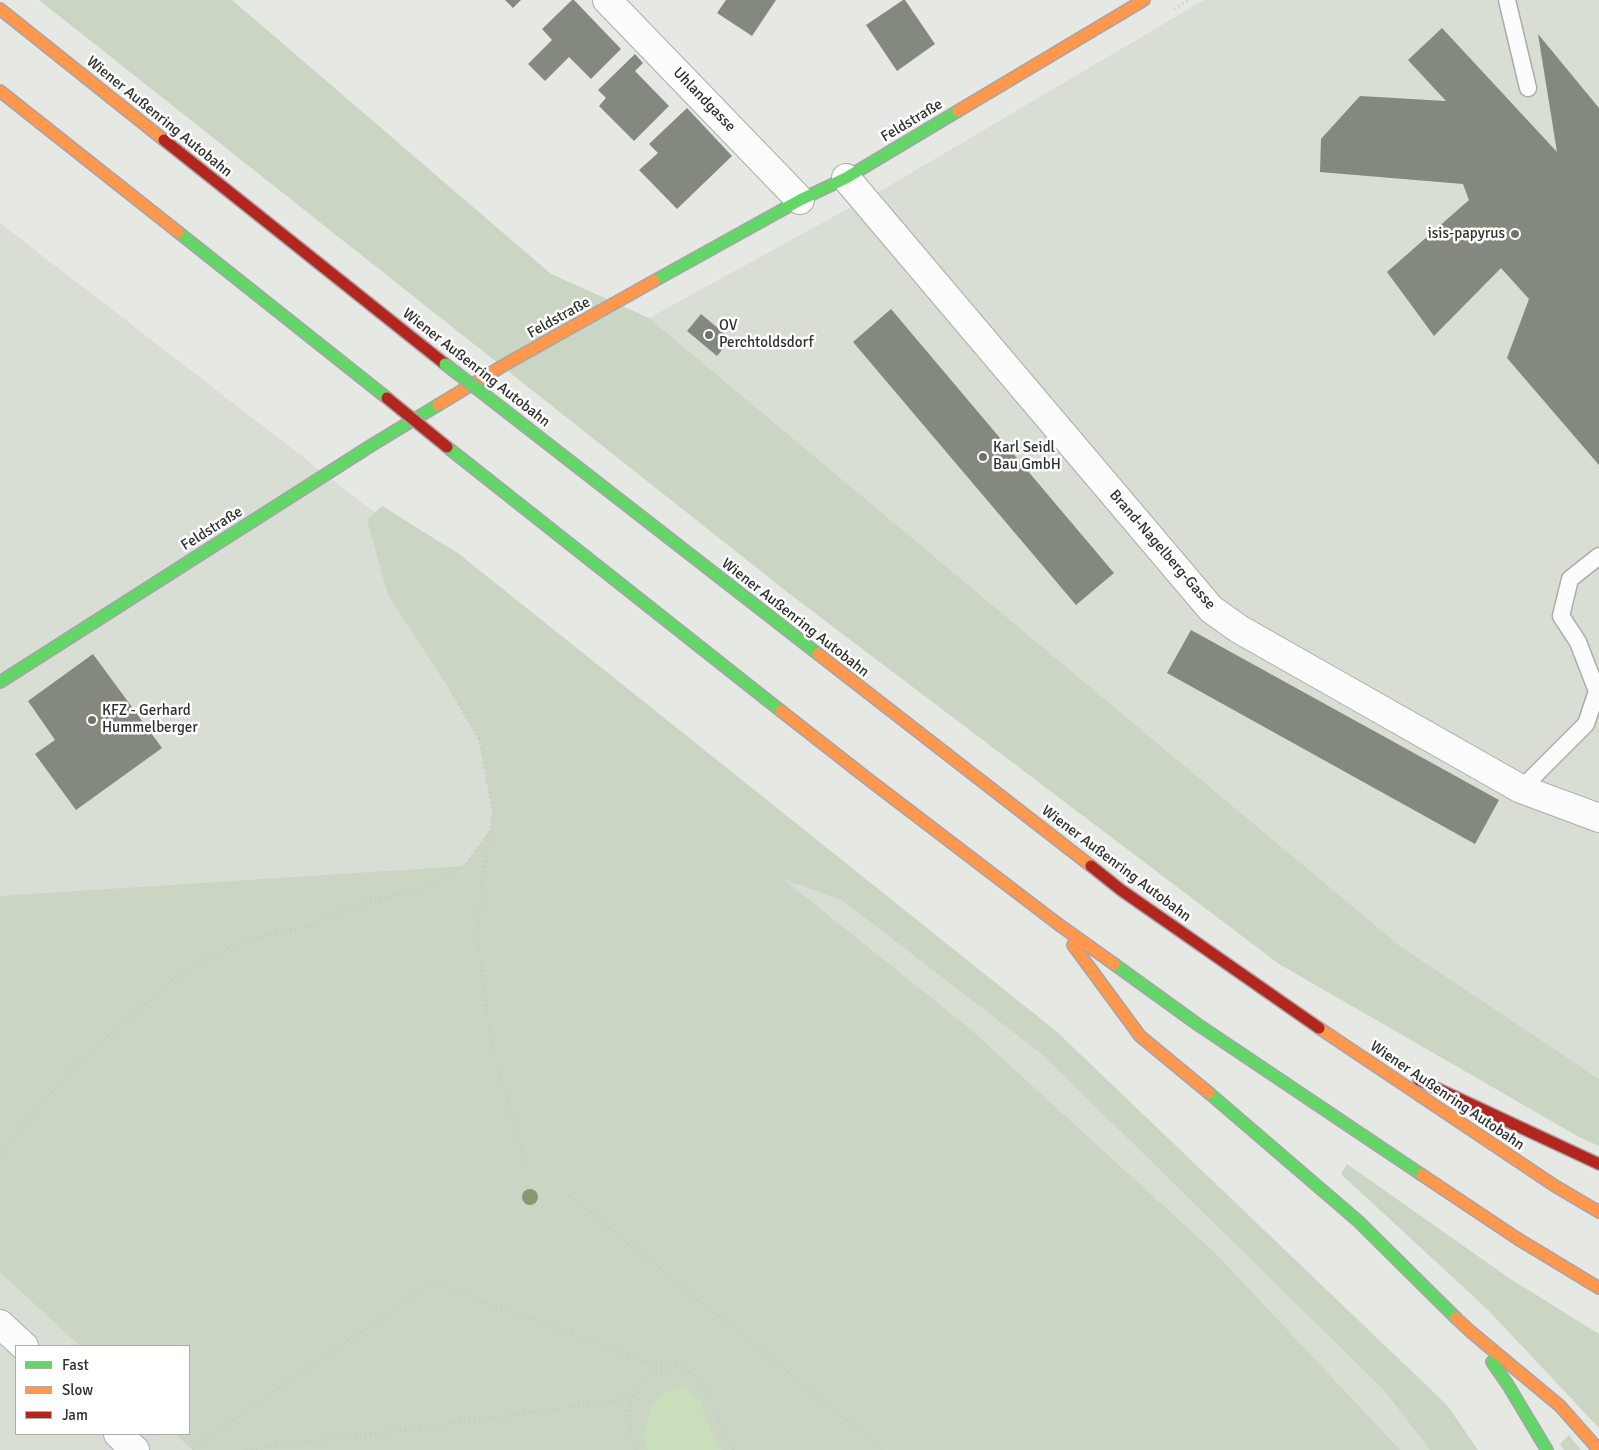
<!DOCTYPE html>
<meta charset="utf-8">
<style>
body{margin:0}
#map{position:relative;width:1599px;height:1450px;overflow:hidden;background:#e6e8e4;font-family:Signika,sans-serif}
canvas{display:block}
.legend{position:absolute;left:15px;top:1345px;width:175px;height:90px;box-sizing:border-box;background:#fff;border:1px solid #acadab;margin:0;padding:6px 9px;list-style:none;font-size:15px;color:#2f312e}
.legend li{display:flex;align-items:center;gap:10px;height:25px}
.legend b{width:25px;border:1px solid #acadab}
</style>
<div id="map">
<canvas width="1599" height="1450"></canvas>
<ul class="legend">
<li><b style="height:6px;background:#63d668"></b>Fast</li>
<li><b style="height:6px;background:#ff974d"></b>Slow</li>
<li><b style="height:6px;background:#b3261e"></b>Jam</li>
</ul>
</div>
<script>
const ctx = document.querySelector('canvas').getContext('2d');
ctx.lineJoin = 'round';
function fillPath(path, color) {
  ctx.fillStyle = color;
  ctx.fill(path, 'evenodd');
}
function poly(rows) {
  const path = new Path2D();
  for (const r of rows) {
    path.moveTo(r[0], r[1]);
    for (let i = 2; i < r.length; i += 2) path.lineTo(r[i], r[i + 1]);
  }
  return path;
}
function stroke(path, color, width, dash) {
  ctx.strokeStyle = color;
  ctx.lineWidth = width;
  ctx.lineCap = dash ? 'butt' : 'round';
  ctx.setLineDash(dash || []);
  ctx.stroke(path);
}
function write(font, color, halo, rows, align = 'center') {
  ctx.font = font + ' Signika,sans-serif';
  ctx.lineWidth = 5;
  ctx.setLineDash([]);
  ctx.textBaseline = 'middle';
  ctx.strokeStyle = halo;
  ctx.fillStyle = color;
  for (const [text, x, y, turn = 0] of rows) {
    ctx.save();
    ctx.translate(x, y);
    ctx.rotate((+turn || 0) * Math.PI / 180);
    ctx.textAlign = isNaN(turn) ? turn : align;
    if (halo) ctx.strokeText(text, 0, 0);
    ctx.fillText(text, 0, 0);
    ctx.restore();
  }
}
const built = poly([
 [1204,0,1599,0,1599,1079,1400,946,649,318,884,189],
 [0,223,967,970,1455,1450,0,1450],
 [16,1346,189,1346,189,1434,16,1434]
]);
const green = poly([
 [39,0,232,0,551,274,649,318,1400,946,1599,1079,1599,1146,1579,1137,1279,964,791,595],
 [382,506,459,554,1056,1031,1447,1405,1478,1450,1430,1450,1384,1390,1043,1055,842,900,783,879,969,1028,1215,1253,1400,1450,722,1450,711,1432,699,1399,643,1435,648,1450,193,1450,175,1434,189,1434,189,1346,80,1346,0,1272,0,896,464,866,490,831,493,813,479,739,453,695,388,595,367,520],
 [1347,1164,1509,1278,1599,1334,1599,1428,1488,1310,1341,1174],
 [1569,1435,1581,1450,1564,1450,1560,1444]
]);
const water = poly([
 [683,1387,699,1399,711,1432,722,1450,648,1450,643,1435,651,1407,665,1392]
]);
const building = poly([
 [505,0,521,0,513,8],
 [572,0,574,0,621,49,591,79,569,57,545,81,528,64,552,40,542,29],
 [726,0,776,0,752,36,717,13],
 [903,0,905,0,935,44,897,71,866,25],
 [1442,28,1557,152,1538,34,1599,108,1599,465,1507,358,1529,299,1501,268,1434,336,1387,272,1469,200,1463,184,1320,172,1321,139,1360,96,1446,101,1408,60],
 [635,54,643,63,635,71,669,106,634,141,599,106,606,98,598,90],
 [687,108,732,156,677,209,639,170,658,153,649,144],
 [891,309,1114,573,1076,605,853,342],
 [701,314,731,339,717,356,687,331],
 [1191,630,1499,800,1475,844,1167,673],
 [93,654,162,748,76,810,35,754,55,740,28,701]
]);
const path = poly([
 [1174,9,1188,0],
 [453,695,479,739,493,813,483,876,477,935,492,1047,525,1161],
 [0,1154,72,1068,186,969,246,940,309,926,352,907,433,886,464,866,490,831],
 [570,1196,884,1450],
 [193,1450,207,1438,432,1283,665,1368],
 [246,1450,413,1429,632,1398],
 [636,1450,631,1436,629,1418,632,1398,644,1380,653,1372,674,1366,683,1368,692,1373,706,1390,722,1428,733,1450]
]);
const lane = poly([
 [1507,0,1528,88],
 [1521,789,1586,724,1597,691,1578,642,1561,616,1570,579,1599,556]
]);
const street = poly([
 [607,0,800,200],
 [846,178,1211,609,1239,629,1521,789,1599,818],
 [0,1324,24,1346],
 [118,1434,135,1450]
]);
const fast = poly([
 [178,232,387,398],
 [654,281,800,200,846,178,958,111],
 [503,409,818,654],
 [447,447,781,711],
 [0,682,372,445,438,405],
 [1114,964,1197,1024,1422,1175],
 [1209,1093,1358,1221,1456,1318],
 [1492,1362,1508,1385,1547,1450]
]);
const slow = poly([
 [0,9,164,140],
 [0,91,178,232],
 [958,111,1144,0],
 [438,405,506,364,654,281],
 [818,654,1091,866],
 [781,711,868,779,1058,924,1114,964],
 [1073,945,1140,1036,1209,1093],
 [1319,1028,1555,1186,1599,1212],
 [1422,1175,1518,1239,1599,1288],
 [1456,1318,1471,1332,1560,1406,1599,1450]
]);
const jam = poly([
 [164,140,445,364],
 [1091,866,1121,890,1319,1028],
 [1419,1080,1599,1164]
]);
const fastBridge = poly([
 [445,364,503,409]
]);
const jamBridge = poly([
 [387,398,447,447]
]);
const trees = [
 [530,1197]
];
const markers = [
 [1515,234,5,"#6f716e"],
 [709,335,5,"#6f716e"],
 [983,457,5,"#6f716e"],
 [92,720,5,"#6f716e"]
];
const streetNames = [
 ["Uhlandgasse",704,100,46],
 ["Wiener Außenring Autobahn",159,117,39],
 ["Feldstraße",912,121,-31],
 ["Feldstraße",559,318,-29],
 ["Wiener Außenring Autobahn",476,368,38],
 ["Feldstraße",212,529,-32],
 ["Brand-Nagelberg-Gasse",1162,550,49],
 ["Wiener Außenring Autobahn",795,618,38],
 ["Wiener Außenring Autobahn",1116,864,37],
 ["Wiener Außenring Autobahn",1447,1096,34]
];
const poiNames = [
 ["isis-papyrus",1505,234,"right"],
 ["OV",719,326],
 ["Perchtoldsdorf",719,343],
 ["Karl Seidl",993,448],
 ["Bau GmbH",993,465],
 ["KFZ - Gerhard",102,711],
 ["Hummelberger",102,728]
];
fillPath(built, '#d8ded4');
fillPath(green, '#cad5c3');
fillPath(water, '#cadebb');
fillPath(building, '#84897f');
stroke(lane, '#abada9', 19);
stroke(street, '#abada9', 30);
stroke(fast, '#a7a3a9', 14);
stroke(slow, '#a7a3a9', 14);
stroke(jam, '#a7a3a9', 14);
stroke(path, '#c7c7c7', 3, [1, 4]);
stroke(lane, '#fbfcfb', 16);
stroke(street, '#fbfcfb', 28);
stroke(fast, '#63d668', 11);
stroke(slow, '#ff974d', 11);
stroke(jam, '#b3261e', 11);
stroke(fastBridge, '#a7a3a9', 14, []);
stroke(jamBridge, '#a7a3a9', 14, []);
stroke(fastBridge, '#63d668', 11);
stroke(jamBridge, '#b3261e', 11);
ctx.fillStyle = '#859972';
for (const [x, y] of trees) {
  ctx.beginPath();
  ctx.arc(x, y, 8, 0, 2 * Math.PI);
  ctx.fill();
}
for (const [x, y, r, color] of markers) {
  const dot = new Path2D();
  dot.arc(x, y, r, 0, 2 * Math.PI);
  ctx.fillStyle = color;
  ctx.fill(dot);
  stroke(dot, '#fff', 2);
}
write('15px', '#2f312e', '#fff', streetNames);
write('15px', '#2f312e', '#fff', poiNames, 'left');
</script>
